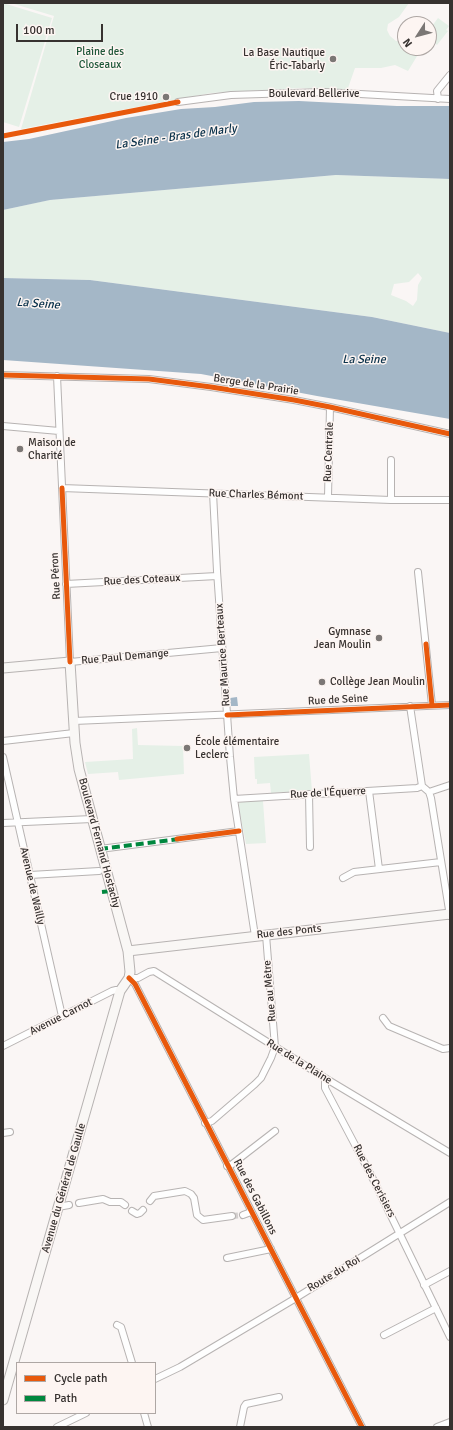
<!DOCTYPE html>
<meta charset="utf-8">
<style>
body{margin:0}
#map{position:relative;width:453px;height:1430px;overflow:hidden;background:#faf6f5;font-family:Signika,sans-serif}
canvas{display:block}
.frame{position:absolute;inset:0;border:4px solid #373230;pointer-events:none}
.legend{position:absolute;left:16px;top:1362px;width:140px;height:52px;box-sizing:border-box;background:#fdf5f2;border:1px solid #aea7a4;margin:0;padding:5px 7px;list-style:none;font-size:12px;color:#373230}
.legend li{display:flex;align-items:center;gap:8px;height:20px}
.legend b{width:20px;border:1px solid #aea7a4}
.north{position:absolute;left:397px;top:16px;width:40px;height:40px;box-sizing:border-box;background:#fdf5f2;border:1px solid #aea7a4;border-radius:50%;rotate:234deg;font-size:11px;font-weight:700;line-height:16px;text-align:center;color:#373230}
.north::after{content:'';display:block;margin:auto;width:14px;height:18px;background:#7b7775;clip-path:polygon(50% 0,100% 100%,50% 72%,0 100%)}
.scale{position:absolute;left:16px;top:24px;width:87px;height:18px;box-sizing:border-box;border:2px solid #373230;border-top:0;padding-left:5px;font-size:12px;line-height:14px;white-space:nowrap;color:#373230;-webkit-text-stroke:3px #fdf5f2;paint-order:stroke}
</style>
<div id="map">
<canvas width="453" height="1430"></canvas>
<div class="frame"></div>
<ul class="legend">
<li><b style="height:5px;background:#e8590c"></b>Cycle path</li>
<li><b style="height:5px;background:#00873e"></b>Path</li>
</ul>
<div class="north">N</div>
<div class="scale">100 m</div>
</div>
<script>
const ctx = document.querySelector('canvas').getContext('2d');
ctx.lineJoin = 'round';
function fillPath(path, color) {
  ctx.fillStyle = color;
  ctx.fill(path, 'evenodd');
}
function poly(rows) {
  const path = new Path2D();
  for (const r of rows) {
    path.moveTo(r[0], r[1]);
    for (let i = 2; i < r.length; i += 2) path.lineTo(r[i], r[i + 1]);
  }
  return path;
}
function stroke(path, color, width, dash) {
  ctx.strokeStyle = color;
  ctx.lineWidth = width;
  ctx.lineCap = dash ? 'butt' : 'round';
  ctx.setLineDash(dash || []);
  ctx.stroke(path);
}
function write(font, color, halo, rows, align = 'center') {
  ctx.font = font + ' Signika,sans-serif';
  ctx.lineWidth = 3;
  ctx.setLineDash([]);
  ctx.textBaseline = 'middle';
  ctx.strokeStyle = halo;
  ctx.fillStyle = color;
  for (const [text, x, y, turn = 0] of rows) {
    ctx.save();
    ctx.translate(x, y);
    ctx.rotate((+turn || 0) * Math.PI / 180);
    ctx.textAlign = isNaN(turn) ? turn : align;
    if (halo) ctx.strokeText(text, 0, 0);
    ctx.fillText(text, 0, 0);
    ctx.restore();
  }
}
const green = poly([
 [3,3,52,18,19,127,3,122],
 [11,3,409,3,399,17,388,24,387,30,390,36,396,41,405,42,405,48,422,48,408,71,395,65,381,68,355,68,347,91,301,88,211,93,21,129,54,16],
 [438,18,449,26,446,30,448,31,437,45,429,39,429,30],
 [336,175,450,179,450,333,372,317,90,280,3,278,3,210,49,200],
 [418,273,422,278,418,285,417,300,413,306,406,301,391,295,394,284,409,282],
 [137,728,138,745,183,746,184,774,119,780,118,772,88,774,85,762,133,759,132,729],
 [309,754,312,791,271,793,270,783,257,784,257,779,255,779,254,757],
 [245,801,263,801,266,843,246,844,239,809,239,803]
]);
const water = poly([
 [299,101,397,106,450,106,450,179,336,175,50,200,3,210,3,142,29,139,126,118,181,109,215,107,254,102],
 [3,278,90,280,372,317,450,333,450,419,317,396,201,374,3,360],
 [237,697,238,706,231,706,230,698]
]);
const minorTunnel = poly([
 [232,1216,243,1215]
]);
const minor = poly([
 [438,99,437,91,450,75],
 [178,102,231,95,324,92,450,99],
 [3,375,149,379,211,387,294,400,330,407,450,434],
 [57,376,70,662,222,648],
 [3,426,59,431],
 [62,488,391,500,450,500],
 [213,493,217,571,230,757,234,799,255,936],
 [328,497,330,407],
 [391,500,391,460],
 [418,572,432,705],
 [66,584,217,576],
 [410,706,422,786,429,792,431,798,450,916],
 [74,721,450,705],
 [3,741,74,733],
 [3,757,62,1016],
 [369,791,379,869],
 [429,792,450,785],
 [309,794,310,847],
 [234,799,417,788,422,786],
 [3,823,92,819],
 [100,849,239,831],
 [30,875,99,871],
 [343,878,354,872,441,862],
 [129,978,135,984,362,1427],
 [129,978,138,978,149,972,154,971,325,1078,450,1153],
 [383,1018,389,1026,443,1049,450,1048],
 [3,1046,112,991,116,990,120,991],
 [325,1078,325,1088,372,1177,450,1337],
 [205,1123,212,1121,255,1084,261,1078,271,1058,275,1047,266,935],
 [3,1133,10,1132],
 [227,1166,231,1165,275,1131],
 [150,1201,154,1196,185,1191,191,1194,194,1198,197,1215,203,1220,232,1216],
 [79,1203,103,1199,110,1202,121,1202,125,1205],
 [58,1207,69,1205],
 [132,1211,137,1214,140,1213,143,1210],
 [243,1215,251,1212],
 [227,1258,271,1249],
 [424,1285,450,1271],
 [117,1325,121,1327,132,1363],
 [384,1335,436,1308],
 [155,1379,180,1367,291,1301,450,1202],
 [144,1413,148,1427],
 [57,1427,86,1413],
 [240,1427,244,1407,246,1404,279,1397],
 [437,1427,450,1422]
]);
const secondary = poly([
 [3,668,70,662,75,743,79,769,128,951,130,972,129,978,120,991,3,1400],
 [128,951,450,914]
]);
const quiet = poly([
 [100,849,180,839],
 [102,892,111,891]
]);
const cycleway = poly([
 [3,136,178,102],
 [3,375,149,379,211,387,294,400,330,407,450,434],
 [62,488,70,662],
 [426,644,432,705],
 [227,715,450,705],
 [177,839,239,831],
 [129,978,135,984,362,1427]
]);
const markers = [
 [333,59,4,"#7b7775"],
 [166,97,4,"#7b7775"],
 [20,449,4,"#7b7775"],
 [379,638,4,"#7b7775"],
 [322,682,4,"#7b7775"],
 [187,748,4,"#7b7775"]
];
const parkNames = [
 ["Plaine des",100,52],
 ["Closeaux",100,65]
];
const poiNames = [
 ["La Base Nautique",325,53],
 ["Éric-Tabarly",325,66],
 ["Crue 1910",158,97],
 ["Maison de",28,443,"left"],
 ["Charité",28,456,"left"],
 ["Gymnase",371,632],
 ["Jean Moulin",371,645],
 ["Collège Jean Moulin",330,682,"left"],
 ["École élémentaire",195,742,"left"],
 ["Leclerc",195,755,"left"]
];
const streetNames = [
 ["Boulevard Bellerive",314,94],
 ["Berge de la Prairie",256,385,9],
 ["Rue Centrale",329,452,-88],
 ["Rue Charles Bémont",256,495,2],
 ["Rue Péron",56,576,-93],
 ["Rue des Coteaux",142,580,-3],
 ["Rue Maurice Berteaux",223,655,-94],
 ["Rue Paul Demange",125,657,-5],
 ["Rue de Seine",338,700,-3],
 ["Rue de l'Équerre",328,793,-3],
 ["Boulevard Fernand Hostachy",99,843,75],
 ["Avenue de Wailly",32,886,77],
 ["Rue des Ponts",289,932,-6],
 ["Rue au Mètre",270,991,-95],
 ["Avenue Carnot",61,1017,-27],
 ["Rue de la Plaine",299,1062,32],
 ["Rue des Cerisiers",374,1181,63],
 ["Avenue du Général de Gaulle",64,1188,-74],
 ["Rue des Gabillons",255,1197,63],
 ["Route du Roi",334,1274,-31]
];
const waterNames = [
 ["La Seine - Bras de Marly",176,137,-8],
 ["La Seine",38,304,4],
 ["La Seine",364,360]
];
fillPath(green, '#e5f0e7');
fillPath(water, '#a4b7c7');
stroke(minorTunnel, '#d3cfce', 6, [6, 3]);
stroke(minor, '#b7b3b2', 8);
stroke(secondary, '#b7b3b2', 11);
stroke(minor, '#fefefe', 6);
stroke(secondary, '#f9f7f5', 9);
stroke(quiet, '#00873e', 4, [8, 4]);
stroke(cycleway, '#e8590c', 5);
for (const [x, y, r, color] of markers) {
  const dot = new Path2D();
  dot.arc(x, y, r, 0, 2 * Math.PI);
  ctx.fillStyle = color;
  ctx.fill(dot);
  stroke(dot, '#fdf5f2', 1.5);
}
write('11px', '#1e5739', '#fdf5f2', parkNames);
write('11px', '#373230', '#fdf5f2', poiNames, 'right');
write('11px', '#373230', '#fdf5f2', streetNames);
write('italic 12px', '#0b324b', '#fdf5f2', waterNames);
</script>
